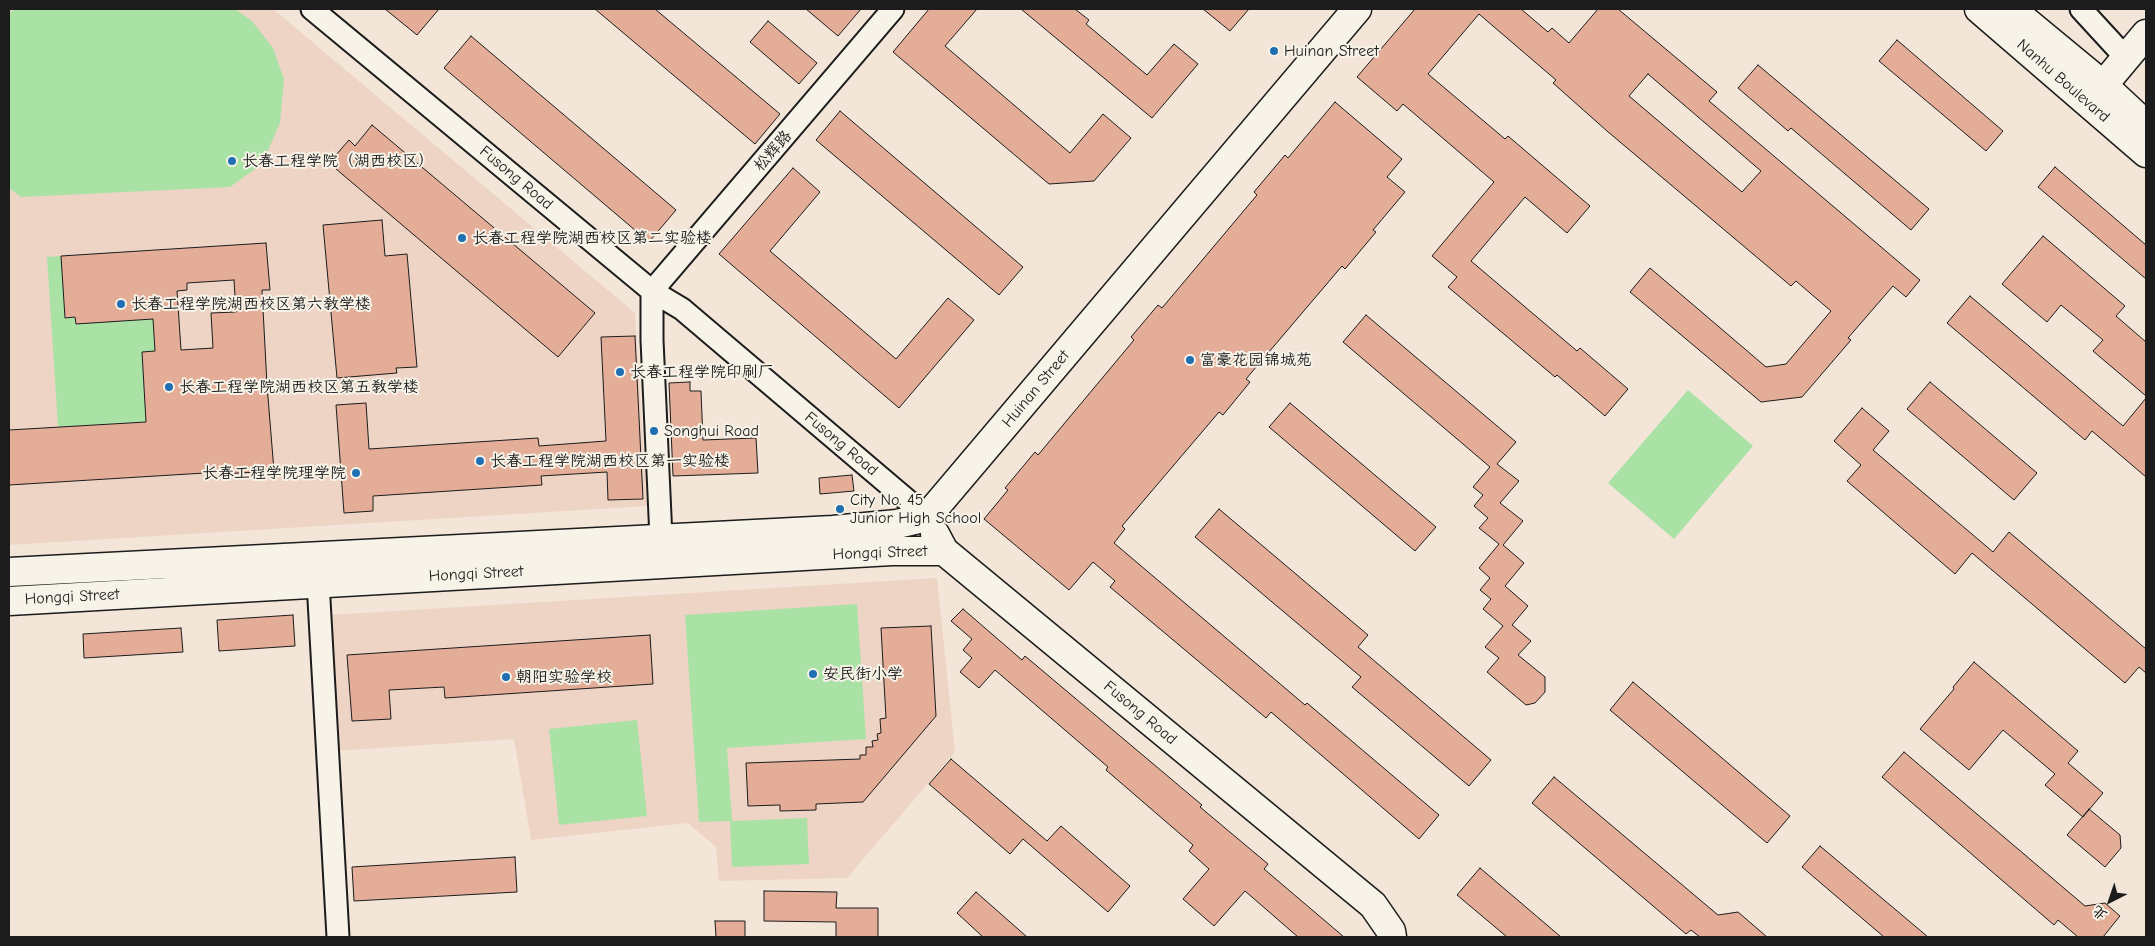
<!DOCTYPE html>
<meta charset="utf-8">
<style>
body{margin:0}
#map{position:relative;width:2155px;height:946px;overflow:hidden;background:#f3e5d8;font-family:"Comic Neue","LXGW WenKai TC",sans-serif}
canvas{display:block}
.frame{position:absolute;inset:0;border:10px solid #1c1c1c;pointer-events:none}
.north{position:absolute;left:2085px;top:876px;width:50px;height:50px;-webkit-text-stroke:4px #f7f3e8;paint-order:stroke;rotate:221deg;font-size:14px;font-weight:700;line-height:20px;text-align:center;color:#1c1c1c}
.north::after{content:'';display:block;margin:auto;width:18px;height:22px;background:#1c1c1c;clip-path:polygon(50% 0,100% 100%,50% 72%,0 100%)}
</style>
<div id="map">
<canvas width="2155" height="946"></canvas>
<div class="frame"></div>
<div class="north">北</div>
</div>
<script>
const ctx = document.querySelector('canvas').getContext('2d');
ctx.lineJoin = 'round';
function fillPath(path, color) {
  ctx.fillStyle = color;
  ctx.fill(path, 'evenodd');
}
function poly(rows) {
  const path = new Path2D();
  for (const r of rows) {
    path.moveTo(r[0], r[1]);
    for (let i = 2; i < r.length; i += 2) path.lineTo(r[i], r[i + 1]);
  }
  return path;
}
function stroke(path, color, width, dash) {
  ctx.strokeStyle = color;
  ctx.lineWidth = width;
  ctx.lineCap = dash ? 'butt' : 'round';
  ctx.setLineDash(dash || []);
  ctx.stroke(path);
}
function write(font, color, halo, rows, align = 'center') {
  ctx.font = font + ' "Comic Neue","LXGW WenKai TC",sans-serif';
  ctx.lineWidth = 4;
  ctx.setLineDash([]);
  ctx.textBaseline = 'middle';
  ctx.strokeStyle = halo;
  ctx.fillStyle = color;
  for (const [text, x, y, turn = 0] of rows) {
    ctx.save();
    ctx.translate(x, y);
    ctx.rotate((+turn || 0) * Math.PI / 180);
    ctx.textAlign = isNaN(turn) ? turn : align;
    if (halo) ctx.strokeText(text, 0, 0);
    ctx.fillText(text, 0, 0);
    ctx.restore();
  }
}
const built = poly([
 [9,9,273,9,635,313,647,506,9,545],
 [937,578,955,752,847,878,719,881,716,847,688,823,531,840,514,739,335,751,329,615]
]);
const green = poly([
 [16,9,235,9,252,21,273,48,284,79,280,123,262,164,230,187,21,197,9,188,9,13],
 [61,256,66,318,75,317,76,324,153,319,155,351,142,353,146,422,58,427,47,257],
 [1688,390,1753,446,1674,539,1608,483],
 [857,604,866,739,727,748,732,821,807,818,809,864,732,867,730,821,699,822,685,615],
 [637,720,647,816,559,825,549,729]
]);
const building = poly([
 [385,9,439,9,417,35,385,9],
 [595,9,655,9,780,114,755,144,595,9],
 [806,9,861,9,838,36,806,9],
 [929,9,977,9,945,46,1070,153,1103,114,1131,138,1094,181,1049,184,893,52,929,9],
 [1021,9,1075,9,1089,20,1086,24,1147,75,1174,44,1198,64,1152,118,1021,9],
 [1203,9,1249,9,1230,31,1203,9],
 [1415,9,1521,9,1548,32,1552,28,1569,43,1598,9,1618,9,1717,92,1709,101,1920,280,1906,297,1893,286,1848,338,1851,340,1802,397,1761,402,1630,292,1650,268,1766,367,1786,364,1831,311,1796,281,1791,286,1607,131,1553,83,1556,80,1479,14,1428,74,1505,139,1508,136,1590,206,1567,233,1525,197,1471,261,1577,351,1580,348,1628,389,1605,416,1557,375,1555,377,1448,287,1457,277,1432,256,1494,182,1403,104,1397,111,1357,77,1415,9],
 [1648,74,1761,171,1742,192,1629,96,1648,74],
 [768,21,817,63,799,84,750,42,768,21],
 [471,36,676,210,649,242,444,68,471,36],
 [1897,40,2003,131,1986,151,1879,61,1897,40],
 [1758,65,1929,209,1911,230,1791,128,1788,131,1738,88,1758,65],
 [1335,102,1402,159,1387,177,1405,192,1373,230,1376,232,1345,269,1342,266,1246,379,1250,382,1223,415,1219,412,1122,526,1125,529,1114,543,1305,705,1307,703,1439,815,1419,839,1271,712,1266,718,1110,587,1115,581,1093,562,1069,590,984,519,1008,490,1005,488,1035,452,1038,455,1134,340,1131,337,1158,305,1162,308,1257,195,1254,192,1285,155,1288,158,1335,102],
 [840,111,1023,267,999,295,816,140,840,111],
 [372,125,595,313,558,357,329,163,349,140,355,146,372,125],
 [2055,167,2146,245,2146,279,2038,187,2055,167],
 [793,168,820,192,770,251,896,359,948,298,974,320,899,408,719,254,793,168],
 [382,220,385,256,407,254,417,367,396,368,397,373,337,378,323,225,382,220],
 [2043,236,2125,306,2116,316,2146,342,2146,396,2093,351,2103,340,2061,305,2047,322,2002,284,2043,236],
 [266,243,270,290,262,290,267,385,274,471,221,474,221,472,9,485,9,430,146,422,142,352,155,351,153,319,76,324,75,317,65,318,61,256,266,243],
 [234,280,236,312,211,313,213,348,181,350,177,291,187,290,187,283,234,280],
 [1970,296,2123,426,2146,398,2146,477,2092,431,2085,440,1947,323,1970,296],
 [1366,315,1516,442,1497,464,1519,481,1500,503,1523,521,1503,545,1524,563,1505,586,1528,606,1512,625,1531,641,1518,655,1545,677,1545,692,1535,703,1526,705,1487,672,1499,658,1485,647,1503,626,1483,609,1491,599,1480,590,1490,578,1479,568,1499,544,1479,528,1488,518,1474,506,1483,495,1473,487,1490,467,1343,342,1366,315],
 [635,336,643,499,608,500,607,472,541,476,542,485,373,496,373,511,344,513,336,405,366,403,369,449,538,438,539,446,606,441,601,337,635,336],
 [690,382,690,391,701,391,703,440,756,438,758,473,673,476,669,383,690,382],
 [1930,382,2037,473,2014,500,1907,409,1930,382],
 [1290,403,1436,527,1415,551,1269,427,1290,403],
 [1862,408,1889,431,1873,450,1993,552,2009,532,2146,649,2146,673,2139,667,2125,683,1972,553,1955,574,1847,481,1861,465,1834,441,1862,408],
 [852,475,854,491,820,494,819,478,852,475],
 [1219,509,1368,635,1358,647,1491,760,1469,786,1352,687,1361,677,1195,537,1219,509],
 [963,609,1022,660,1025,656,1202,805,1200,807,1268,864,1264,869,1344,937,1298,937,1245,891,1214,926,1183,899,1209,869,1189,851,1193,845,1106,770,1108,767,995,670,979,688,960,672,972,658,963,650,972,639,951,621,963,609],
 [293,615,295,646,219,651,217,620,293,615],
 [931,626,936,716,863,802,816,804,816,810,780,811,780,805,748,806,746,763,860,759,860,755,866,755,866,747,873,747,872,741,878,740,877,734,881,733,880,719,886,718,881,628,931,626],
 [181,628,183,652,84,658,83,634,181,628],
 [650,635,653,684,445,698,444,687,389,690,391,719,352,721,347,655,650,635],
 [1974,662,2078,751,2068,763,2103,793,2083,817,2045,785,2055,774,2003,730,1969,770,1920,729,1954,689,1953,687,1974,662],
 [1633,682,1790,816,1767,843,1610,710,1633,682],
 [1904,752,2085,906,2105,903,2120,916,2103,937,2078,937,2058,920,2054,925,1882,777,1904,752],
 [951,759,1047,841,1061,826,1130,886,1108,912,1023,839,1010,854,929,784,951,759],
 [1554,777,1718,915,1738,912,1767,937,1700,937,1691,930,1686,934,1532,803,1554,777],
 [2089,809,2120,835,2121,848,2105,867,2067,835,2089,809],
 [1820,846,1928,937,1884,937,1802,867,1820,846],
 [515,857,517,892,354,901,352,867,515,857],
 [1480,868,1561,937,1507,937,1457,895,1480,868],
 [764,891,837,892,836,908,878,908,878,937,836,937,836,922,764,921,764,891],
 [976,892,1027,937,983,937,957,913,976,892],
 [715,921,745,921,745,937,716,937,715,921]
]);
const street = poly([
 [312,9,652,291,682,309,927,517],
 [2081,9,2126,58],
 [661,538,652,340,652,291,893,9],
 [318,582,338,937]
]);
const secondary = poly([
 [2089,102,2146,34],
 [927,517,1357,9],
 [935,534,944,551,1373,905,1391,931,1392,937],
 [9,572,833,530,897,524,927,517],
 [9,601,892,551,944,551]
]);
const primary = poly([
 [1979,9,2146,153],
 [2011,9,2103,85,2146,125]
]);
const markers = [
 [1274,51,5,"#1f6fb2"],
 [232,161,5,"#1f6fb2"],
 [462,238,5,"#1f6fb2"],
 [121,304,5,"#1f6fb2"],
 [1190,360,5,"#1f6fb2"],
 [620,372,5,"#1f6fb2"],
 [169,387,5,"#1f6fb2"],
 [654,431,5,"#1f6fb2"],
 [480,461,5,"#1f6fb2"],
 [356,473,5,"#1f6fb2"],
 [840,509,5,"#1f6fb2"],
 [813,674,5,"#1f6fb2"],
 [506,677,5,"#1f6fb2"]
];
const poiNames = [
 ["Huinan Street",1284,51],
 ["长春工程学院（湖西校区）",242,161],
 ["长春工程学院湖西校区第二实验楼",472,238],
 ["长春工程学院湖西校区第六教学楼",131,304],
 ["富豪花园锦城苑",1200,360],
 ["长春工程学院印刷厂",630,372],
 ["长春工程学院湖西校区第五教学楼",179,387],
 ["Songhui Road",664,431],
 ["长春工程学院湖西校区第一实验楼",490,461],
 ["长春工程学院理学院",346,473,"right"],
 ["City No. 45",850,500],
 ["Junior High School",850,518],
 ["安民街小学",823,674],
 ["朝阳实验学校",516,677]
];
const streetNames = [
 ["Nanhu Boulevard",2063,81,41],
 ["松辉路",773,151,-49],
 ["Fusong Road",516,178,40],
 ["Huinan Street",1036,389,-50],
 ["Fusong Road",841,444,40],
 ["Hongqi Street",880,553,-2],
 ["Hongqi Street",476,574,-3],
 ["Hongqi Street",72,597,-3],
 ["Fusong Road",1140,713,40]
];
fillPath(built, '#eed4c5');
fillPath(green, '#aae2a6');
fillPath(building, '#e3ad98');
stroke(building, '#1c1c1c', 1);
stroke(street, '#1c1c1c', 25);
stroke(secondary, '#1c1c1c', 31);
stroke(primary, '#1c1c1c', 31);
stroke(street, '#f7f3e8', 21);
stroke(secondary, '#f7f3e8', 28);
stroke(primary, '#f7f3e8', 28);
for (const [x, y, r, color] of markers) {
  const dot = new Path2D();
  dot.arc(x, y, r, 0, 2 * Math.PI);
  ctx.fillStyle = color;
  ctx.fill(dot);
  stroke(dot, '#f7f3e8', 2);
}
write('16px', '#1c1c1c', '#f7f3e8', poiNames, 'left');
write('16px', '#1c1c1c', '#f7f3e8', streetNames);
</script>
